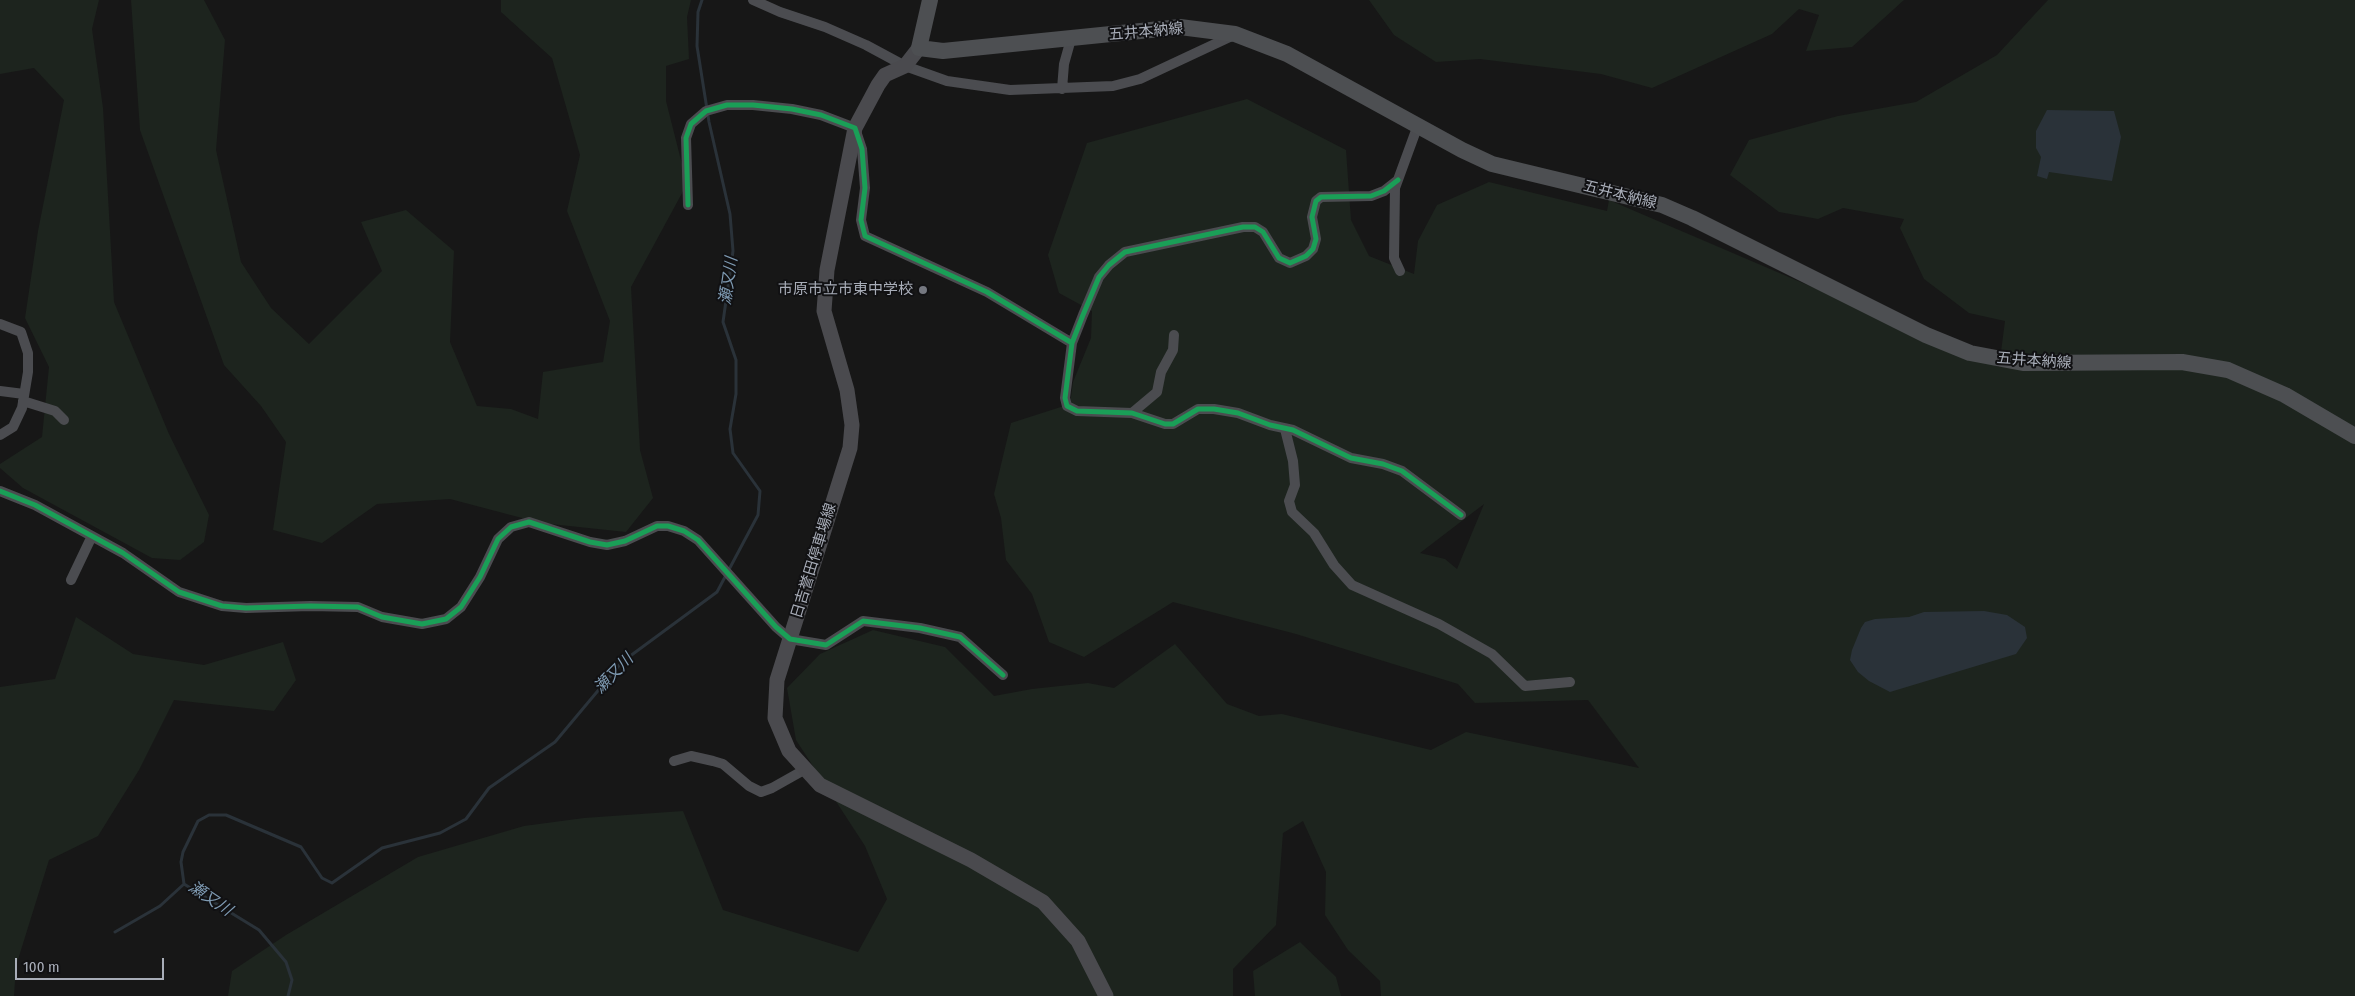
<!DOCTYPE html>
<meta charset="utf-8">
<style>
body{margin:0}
#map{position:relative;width:2355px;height:996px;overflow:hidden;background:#171717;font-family:"Fira Sans Condensed",sans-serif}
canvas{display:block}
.scale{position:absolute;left:15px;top:958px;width:149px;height:22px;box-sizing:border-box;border:2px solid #a8adb8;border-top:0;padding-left:6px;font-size:15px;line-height:18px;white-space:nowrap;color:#a8adb8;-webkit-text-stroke:4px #111113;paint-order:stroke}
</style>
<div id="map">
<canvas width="2355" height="996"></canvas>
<div class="scale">100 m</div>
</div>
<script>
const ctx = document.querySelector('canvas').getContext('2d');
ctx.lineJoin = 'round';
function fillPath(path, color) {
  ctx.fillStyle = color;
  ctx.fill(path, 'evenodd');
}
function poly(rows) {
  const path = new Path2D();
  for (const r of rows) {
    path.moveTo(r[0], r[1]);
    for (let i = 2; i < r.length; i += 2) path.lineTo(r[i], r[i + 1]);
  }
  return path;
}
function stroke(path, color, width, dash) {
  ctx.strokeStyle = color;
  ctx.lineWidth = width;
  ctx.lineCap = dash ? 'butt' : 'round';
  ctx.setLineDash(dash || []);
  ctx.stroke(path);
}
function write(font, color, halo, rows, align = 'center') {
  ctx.font = font + ' "Fira Sans Condensed","Noto Sans JP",sans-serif';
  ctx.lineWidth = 4;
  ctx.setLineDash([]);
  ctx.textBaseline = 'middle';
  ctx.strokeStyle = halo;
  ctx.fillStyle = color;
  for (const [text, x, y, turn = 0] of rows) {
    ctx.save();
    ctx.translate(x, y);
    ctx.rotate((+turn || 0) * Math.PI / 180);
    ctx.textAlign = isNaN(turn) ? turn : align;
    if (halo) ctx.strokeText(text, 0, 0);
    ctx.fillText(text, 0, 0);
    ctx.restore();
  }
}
const green = poly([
 [0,0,99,0,92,29,103,108,114,302,169,434,209,515,204,542,180,560,152,558,23,488,0,468,0,464,42,437,49,367,25,318,38,231,64,100,34,68,0,74],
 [131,0,204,0,225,40,216,150,241,262,271,308,309,344,382,271,361,222,406,210,454,251,450,342,477,406,511,409,538,419,543,372,603,362,610,321,567,211,580,155,552,58,501,12,501,0,691,0,687,17,689,59,666,66,666,101,687,184,631,287,640,450,653,498,626,532,541,523,450,499,377,504,322,543,273,530,286,442,261,406,224,365,140,130],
 [1369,0,1904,0,1852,47,1806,51,1819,15,1799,9,1772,34,1652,88,1601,74,1480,59,1436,62,1394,35],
 [2048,0,2355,0,2355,996,1381,996,1380,981,1348,950,1325,915,1326,872,1303,821,1283,833,1276,925,1233,969,1233,996,228,996,232,971,286,935,418,857,524,826,584,818,683,811,723,910,858,952,887,899,865,846,796,740,787,688,820,654,873,630,945,647,994,696,1032,689,1088,683,1114,688,1175,644,1227,704,1259,716,1282,714,1431,750,1466,732,1639,768,1588,700,1475,703,1458,684,1296,634,1173,602,1084,657,1049,642,1032,594,1006,560,1001,518,994,494,1011,423,1070,404,1073,382,1091,338,1092,311,1059,293,1048,255,1087,143,1247,99,1346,150,1351,220,1369,256,1414,274,1418,241,1437,205,1489,182,1607,211,1609,200,1999,367,2005,321,1969,313,1924,279,1900,228,1904,219,1843,208,1818,219,1779,212,1730,175,1749,140,1838,116,1916,102,1997,55],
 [1484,504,1457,569,1445,559,1420,553],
 [76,617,133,654,204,665,283,642,296,680,274,711,174,700,139,770,98,836,49,860,16,966,14,996,0,996,0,687,55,679],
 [1300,942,1336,977,1341,996,1255,996,1253,971]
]);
const water = poly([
 [2047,110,2114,111,2121,137,2112,181,2049,172,2047,179,2037,176,2041,157,2036,148,2036,131],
 [1984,611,2007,615,2025,627,2027,638,2016,654,1890,692,1869,681,1858,672,1850,660,1852,650,1861,628,1865,622,1875,619,1909,617,1924,612]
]);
const stream = poly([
 [115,932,160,906,184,884],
 [288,996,292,980,286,962,259,930,184,884,181,862,183,852,198,821,209,815,226,815,301,847,322,878,332,883,382,848,440,833,466,819,489,788,555,742,622,662,717,592,758,515,760,491,733,453,730,429,736,394,736,360,723,322,733,251,730,214,709,122,697,46,698,12,702,0]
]);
const minor = poly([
 [753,0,780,12,825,27,866,45,905,66,947,81,1010,90,1113,86,1140,79,1234,35],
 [1062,89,1064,64,1071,39],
 [1398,180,1384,191,1371,196,1321,197,1316,201,1312,217,1316,239,1313,249,1306,256,1290,263,1279,258,1263,232,1255,227,1243,227,1125,252,1109,265,1099,277,1083,315,1072,343,1065,398,1067,406,1077,411,1132,413,1165,424,1173,424,1198,409,1214,409,1238,413,1270,425,1293,430,1351,458,1383,464,1402,471,1461,515],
 [688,205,686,138,691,124,706,111,727,105,753,105,792,109,821,115,855,128,862,149,865,188,861,220,865,236,987,292,1072,343],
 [1400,271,1394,258,1395,188,1418,125],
 [0,324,21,332,28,353,28,372,22,408,13,427,0,435],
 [0,391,24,394],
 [23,401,55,411,64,420],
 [1132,413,1157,392,1161,372,1173,350,1174,335],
 [1285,429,1293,461,1295,485,1289,501,1292,512,1314,533,1334,565,1352,585,1439,624,1492,654,1525,686,1570,682],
 [0,491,35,505,123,553,179,592,222,606,246,608,310,606,358,607,382,617,422,624,446,619,461,607,480,577,498,539,511,527,529,522,590,542,607,545,625,541,657,526,668,526,684,531,698,540,776,627,790,639,826,645,863,621,920,628,960,637,1003,675],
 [71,580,92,536],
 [674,761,691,756,713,761,723,764,749,786,761,792,772,788,804,770]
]);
const secondary = poly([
 [919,48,905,66,885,75,878,85,855,128,827,270,824,311,847,390,852,425,850,448,777,680,775,718,789,751,820,785,971,860,1043,902,1078,941,1106,996]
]);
const primary = poly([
 [930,0,919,48,943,51,1180,27,1235,34,1287,54,1462,150,1492,164,1662,205,1692,218,1926,335,1970,353,2023,363,2182,362,2228,370,2285,395,2355,436]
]);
const cycleway = poly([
 [1398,180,1384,191,1371,196,1321,197,1316,201,1312,217,1316,239,1313,249,1306,256,1290,263,1279,258,1263,232,1255,227,1243,227,1125,252,1109,265,1099,277,1083,315,1072,343,1065,398,1067,406,1077,411,1132,413,1165,424,1173,424,1198,409,1214,409,1238,413,1270,425,1293,430,1351,458,1383,464,1402,471,1461,515],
 [688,205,686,138,691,124,706,111,727,105,753,105,792,109,821,115,855,128,862,149,865,188,861,220,865,236,987,292,1072,343],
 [0,491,35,505,123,553,179,592,222,606,246,608,310,606,358,607,382,617,422,624,446,619,461,607,480,577,498,539,511,527,529,522,590,542,607,545,625,541,657,526,668,526,684,531,698,540,776,627,790,639,826,645,863,621,920,628,960,637,1003,675]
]);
const markers = [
 [923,290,5,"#757880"]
];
const streetNames = [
 ["五井本納線",1146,32,-5],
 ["五井本納線",1620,195,14],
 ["五井本納線",2034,361,4],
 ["日吉誉田停車場線",814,561,-73]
];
const poiNames = [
 ["市原市立市東中学校",913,290]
];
const waterNames = [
 ["瀬又川",729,281,-82],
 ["瀬又川",614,674,-46],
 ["瀬又川",210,899,34]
];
fillPath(green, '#1d241e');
fillPath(water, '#2a3239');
stroke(stream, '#2a3239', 3);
stroke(minor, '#4b4c50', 10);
stroke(secondary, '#4a4a4e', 15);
stroke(primary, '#4d4f52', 16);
stroke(cycleway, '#1a9f57', 5);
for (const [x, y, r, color] of markers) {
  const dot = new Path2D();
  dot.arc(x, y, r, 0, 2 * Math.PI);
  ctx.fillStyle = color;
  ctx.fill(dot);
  stroke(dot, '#111113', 2);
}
write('15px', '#a8adb8', '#111113', streetNames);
write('15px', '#a8adb8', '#111113', poiNames, 'right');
write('italic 16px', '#7f9bb3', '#111113', waterNames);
</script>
